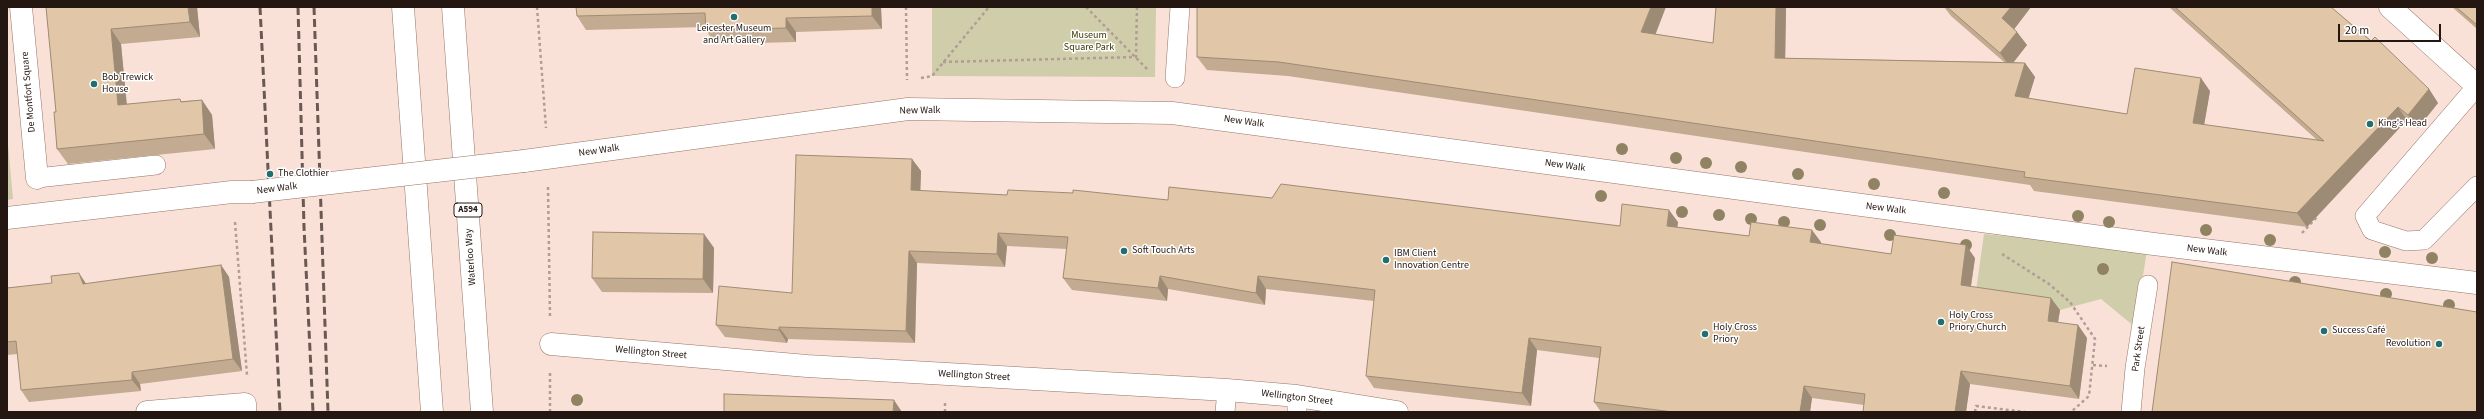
<!DOCTYPE html>
<meta charset="utf-8">
<style>
body{margin:0}
#map{position:relative;width:2484px;height:419px;overflow:hidden;background:#f9e1d8;font-family:"Source Sans 3",sans-serif}
canvas{display:block}
.frame{position:absolute;inset:0;border:8px solid #241611;pointer-events:none}
.scale{position:absolute;left:2338px;top:24px;width:103px;height:18px;box-sizing:border-box;border:2px solid #241611;border-top:0;padding-left:5px;font-size:12px;line-height:14px;white-space:nowrap;color:#241611;-webkit-text-stroke:3px #fff;paint-order:stroke}
</style>
<div id="map">
<canvas width="2484" height="419"></canvas>
<div class="frame"></div>
<div class="scale">20 m</div>
</div>
<script>
const ctx = document.querySelector('canvas').getContext('2d');
ctx.lineJoin = 'round';
function fillPath(path, color) {
  ctx.fillStyle = color;
  ctx.fill(path, 'evenodd');
}
function poly(rows) {
  const path = new Path2D();
  for (const r of rows) {
    path.moveTo(r[0], r[1]);
    for (let i = 2; i < r.length; i += 2) path.lineTo(r[i], r[i + 1]);
  }
  return path;
}
function stroke(path, color, width, dash) {
  ctx.strokeStyle = color;
  ctx.lineWidth = width;
  ctx.lineCap = dash ? 'butt' : 'round';
  ctx.setLineDash(dash || []);
  ctx.stroke(path);
}
function write(font, color, halo, rows, align = 'center') {
  ctx.font = font + ' "Source Sans 3",sans-serif';
  ctx.lineWidth = 3;
  ctx.setLineDash([]);
  ctx.textBaseline = 'middle';
  ctx.strokeStyle = halo;
  ctx.fillStyle = color;
  for (const [text, x, y, turn = 0] of rows) {
    ctx.save();
    ctx.translate(x, y);
    ctx.rotate((+turn || 0) * Math.PI / 180);
    ctx.textAlign = isNaN(turn) ? turn : align;
    if (halo) ctx.strokeText(text, 0, 0);
    ctx.fillText(text, 0, 0);
    ctx.restore();
  }
}
const green = poly([
 [932,7,1156,7,1155,77,932,76],
 [7,133,13,199,7,200],
 [1984,234,2147,250,2135,327,2101,299,2060,310,1975,298]
]);
const path = poly([
 [537,7,546,128],
 [906,7,907,80],
 [1086,7,1147,69],
 [943,62,1136,57,1137,7],
 [921,78,932,76,989,7],
 [548,187,550,316],
 [235,222,247,375],
 [2302,233,2317,217],
 [2002,254,2049,284,2070,302,2095,339,2089,396,2071,412],
 [2093,365,2107,366],
 [550,412,550,373],
 [945,412,945,403],
 [1975,412,1976,406,2025,412]
]);
const service = poly([
 [1175,78,1180,7],
 [2477,86,2365,216,2372,230,2406,241,2424,240,2477,186],
 [37,178,156,165],
 [1297,396,1297,412],
 [1225,412,1227,390],
 [2131,412,2135,368,2148,285]
]);
const pedestrian = poly([
 [524,161,908,109,1172,113,2154,244,2477,283],
 [7,218,232,192,252,192]
]);
const minor = poly([
 [21,7,37,178],
 [2390,7,2477,86],
 [551,344,807,366,1227,390,1297,396,1397,412],
 [147,412,245,404,245,412]
]);
const primary = poly([
 [403,7,432,412],
 [453,7,482,412]
]);
const rail = poly([
 [260,7,280,412],
 [298,7,304,227,313,412],
 [314,7,328,412]
]);
const pedestrianBridge = poly([
 [252,192,524,161]
]);
const trees = [
 [1622,149],
 [1676,158],
 [1706,163],
 [1741,167],
 [1798,174],
 [1874,184],
 [1944,193],
 [1601,196],
 [1682,212],
 [1719,215],
 [2078,216],
 [1751,219],
 [1784,222],
 [2109,222],
 [1820,225],
 [2206,230],
 [1890,235],
 [2270,240],
 [1966,245],
 [2385,252],
 [2432,258],
 [2103,269],
 [2295,282],
 [2386,294],
 [2449,305],
 [577,400]
];
const wall = poly([
 [46,7,197,7,200,37,121,44,127,104,202,100,212,115,215,149,68,164,57,149,56,112],
 [881,7,882,29,796,32,796,42,715,44,706,30,705,27,586,30,577,16],
 [1716,7,1786,7,1785,58,2004,62,1951,16,1944,7,2031,7,2014,29,2027,45,2013,62,2025,63,2035,77,2028,98,2127,114,2210,91,2204,125,2317,140,2169,7,2331,7,2429,89,2438,103,2418,128,2407,120,2307,227,2034,191,2030,185,1288,76,1207,70,1197,57,1655,34,1713,43],
 [2452,7,2477,7,2477,29],
 [912,159,921,171,920,191,1007,195,1168,200,1272,198,1620,226,1678,222,1677,227,1749,236,1821,242,1820,244,1891,254,1975,258,1971,287,2060,310,2058,323,2078,325,2087,338,2079,399,1970,384,1966,412,1863,412,1864,405,1812,398,1810,412,1601,412,1594,402,1599,358,1537,350,1531,406,1374,388,1366,376,1374,301,1266,289,1265,305,1168,289,1167,301,1072,290,1063,278,1067,249,1007,246,1005,267,917,263,915,343,788,339,787,343,725,337,716,325,792,293],
 [704,234,714,248,713,293,602,292,592,278],
 [221,265,229,277,242,371,140,384,141,391,29,402,21,390,18,354,7,355,7,288,87,284]
]);
const shadedWall = poly([
 [188,7,197,7,200,37,190,22],
 [872,7,881,7,882,29,872,16],
 [1651,7,1666,7,1651,46,1641,32],
 [1776,7,1786,7,1785,71,1775,58],
 [2011,7,2031,7,2012,32,2002,18],
 [786,18,796,32,796,42,786,28],
 [111,29,121,44,128,120,118,105],
 [2017,32,2027,45,2010,67,2000,53],
 [2025,63,2035,77,2025,110,2015,96],
 [2201,78,2210,91,2202,137,2193,123],
 [2429,89,2438,103,2418,128,2408,115],
 [202,100,212,115,215,149,204,134],
 [2398,107,2407,120,2307,227,2297,213],
 [912,159,921,171,920,203,911,190],
 [1669,210,1678,222,1676,238,1667,226],
 [1812,230,1821,242,1819,255,1810,242],
 [998,233,1007,246,1005,267,997,254],
 [704,234,714,248,713,293,703,279],
 [1966,245,1975,258,1969,298,1961,285],
 [909,251,917,263,915,343,906,331],
 [221,265,229,277,242,371,233,359],
 [79,273,87,285,83,284],
 [1160,276,1168,289,1167,301,1158,288],
 [1258,276,1266,289,1265,305,1256,293],
 [2051,298,2060,310,2056,334,2048,321],
 [2078,325,2087,338,2079,399,2070,386],
 [779,327,788,339,787,343,779,330],
 [1529,338,1537,350,1531,406,1522,393],
 [1961,371,1970,384,1966,412,1955,412],
 [132,372,140,384,141,391,132,380],
 [1804,386,1812,398,1810,412,1800,412],
 [894,400,902,412,893,412]
]);
const building = poly([
 [46,7,188,7,190,22,111,29,118,105,180,99,181,102,202,100,204,134,57,149,54,112,56,112,46,7],
 [576,7,872,7,872,16,786,18,786,28,706,30,705,13,577,16,576,7],
 [1197,7,1651,7,1641,32,1713,43,1716,7,1776,7,1775,58,2025,63,2015,96,2127,114,2135,68,2201,78,2193,123,2324,141,2175,7,2331,7,2371,41,2375,37,2429,89,2408,115,2398,107,2297,213,2024,177,2025,172,1279,62,1197,57,1197,7],
 [1947,7,2011,7,2002,18,2017,32,2000,53,1947,7],
 [2456,7,2477,7,2477,25,2456,7],
 [796,155,912,159,911,190,1007,195,1008,190,1073,193,1073,190,1168,200,1169,187,1272,198,1281,184,1620,226,1622,204,1669,210,1667,226,1749,236,1751,222,1812,230,1810,242,1891,254,1894,235,1966,245,1961,285,2051,298,2048,321,2078,325,2070,386,1961,371,1955,412,1863,412,1865,394,1804,386,1800,412,1673,412,1594,402,1601,347,1529,338,1522,393,1366,376,1375,290,1258,276,1256,293,1160,276,1158,288,1063,278,1068,237,998,233,997,254,909,251,906,331,779,327,779,330,716,325,719,286,792,293,796,155],
 [593,232,704,234,703,279,592,278,593,232],
 [2172,262,2477,312,2477,412,2152,412,2172,262],
 [221,265,233,359,132,372,132,380,21,390,16,341,7,342,7,288,52,283,51,276,79,273,83,284,221,265],
 [724,394,894,400,893,412,724,412,724,394]
]);
const markers = [
 [734,17,4,"#236f70"],
 [94,84,4,"#236f70"],
 [2370,124,4,"#236f70"],
 [270,174,4,"#236f70"],
 [1124,251,4,"#236f70"],
 [1386,260,4,"#236f70"],
 [1941,322,4,"#236f70"],
 [2324,331,4,"#236f70"],
 [1705,334,4,"#236f70"],
 [2439,344,4,"#236f70"]
];
const shields = [
 [468,210,28]
];
const shieldNames = [
 ["A594",468,210]
];
const poiNames = [
 ["Leicester Museum",734,29,"center"],
 ["and Art Gallery",734,41,"center"],
 ["Bob Trewick",102,78],
 ["House",102,90],
 ["King's Head",2378,124],
 ["The Clothier",278,174],
 ["Soft Touch Arts",1132,251],
 ["IBM Client",1394,254],
 ["Innovation Centre",1394,266],
 ["Holy Cross",1949,316],
 ["Priory Church",1949,328],
 ["Holy Cross",1713,328],
 ["Priory",1713,340],
 ["Success Café",2332,331],
 ["Revolution",2431,344,"right"]
];
const parkNames = [
 ["Museum",1089,36],
 ["Square Park",1089,48]
];
const streetNames = [
 ["De Montfort Square",29,92,-95],
 ["New Walk",920,111,-1],
 ["New Walk",1244,122,8],
 ["New Walk",599,151,-8],
 ["New Walk",1565,166,8],
 ["New Walk",277,189,-7],
 ["New Walk",1886,209,7],
 ["New Walk",2207,251,7],
 ["Waterloo Way",471,257,-94],
 ["Park Street",2139,349,-82],
 ["Wellington Street",651,353,5],
 ["Wellington Street",974,376,3],
 ["Wellington Street",1297,398,7]
];
fillPath(green, '#cfcdaa');
stroke(service, '#977466', 20);
stroke(pedestrian, '#977466', 23);
stroke(minor, '#977466', 23);
stroke(primary, '#977466', 23);
stroke(path, '#b19d95', 2.5, [3, 3]);
stroke(service, '#fff', 19);
stroke(pedestrian, '#fff', 22);
stroke(minor, '#fff', 22);
stroke(primary, '#fff', 22);
stroke(rail, '#6a5953', 3, [8, 4]);
stroke(pedestrianBridge, '#977466', 23, []);
stroke(pedestrianBridge, '#fff', 22);
ctx.fillStyle = '#908363';
for (const [x, y] of trees) {
  ctx.beginPath();
  ctx.arc(x, y, 6, 0, 2 * Math.PI);
  ctx.fill();
}
fillPath(wall, '#c2ab90');
fillPath(shadedWall, '#9e8b75');
fillPath(building, '#e1c7a7');
stroke(building, '#9e8b75', 1);
for (const [x, y, r, color] of markers) {
  const dot = new Path2D();
  dot.arc(x, y, r, 0, 2 * Math.PI);
  ctx.fillStyle = color;
  ctx.fill(dot);
  stroke(dot, '#fff', 1.5);
}
for (const [x, y, w] of shields) {
  const box = new Path2D();
  box.roundRect(x - w / 2, y - 7, w, 14, 3);
  ctx.fillStyle = '#fff';
  ctx.fill(box);
  stroke(box, '#241611', 1);
}
write('bold 9px', '#241611', null, shieldNames);
write('10px', '#241611', '#fff', poiNames, 'left');
write('10px', '#3b3604', '#fff', parkNames);
write('10px', '#241611', '#fff', streetNames);
</script>
